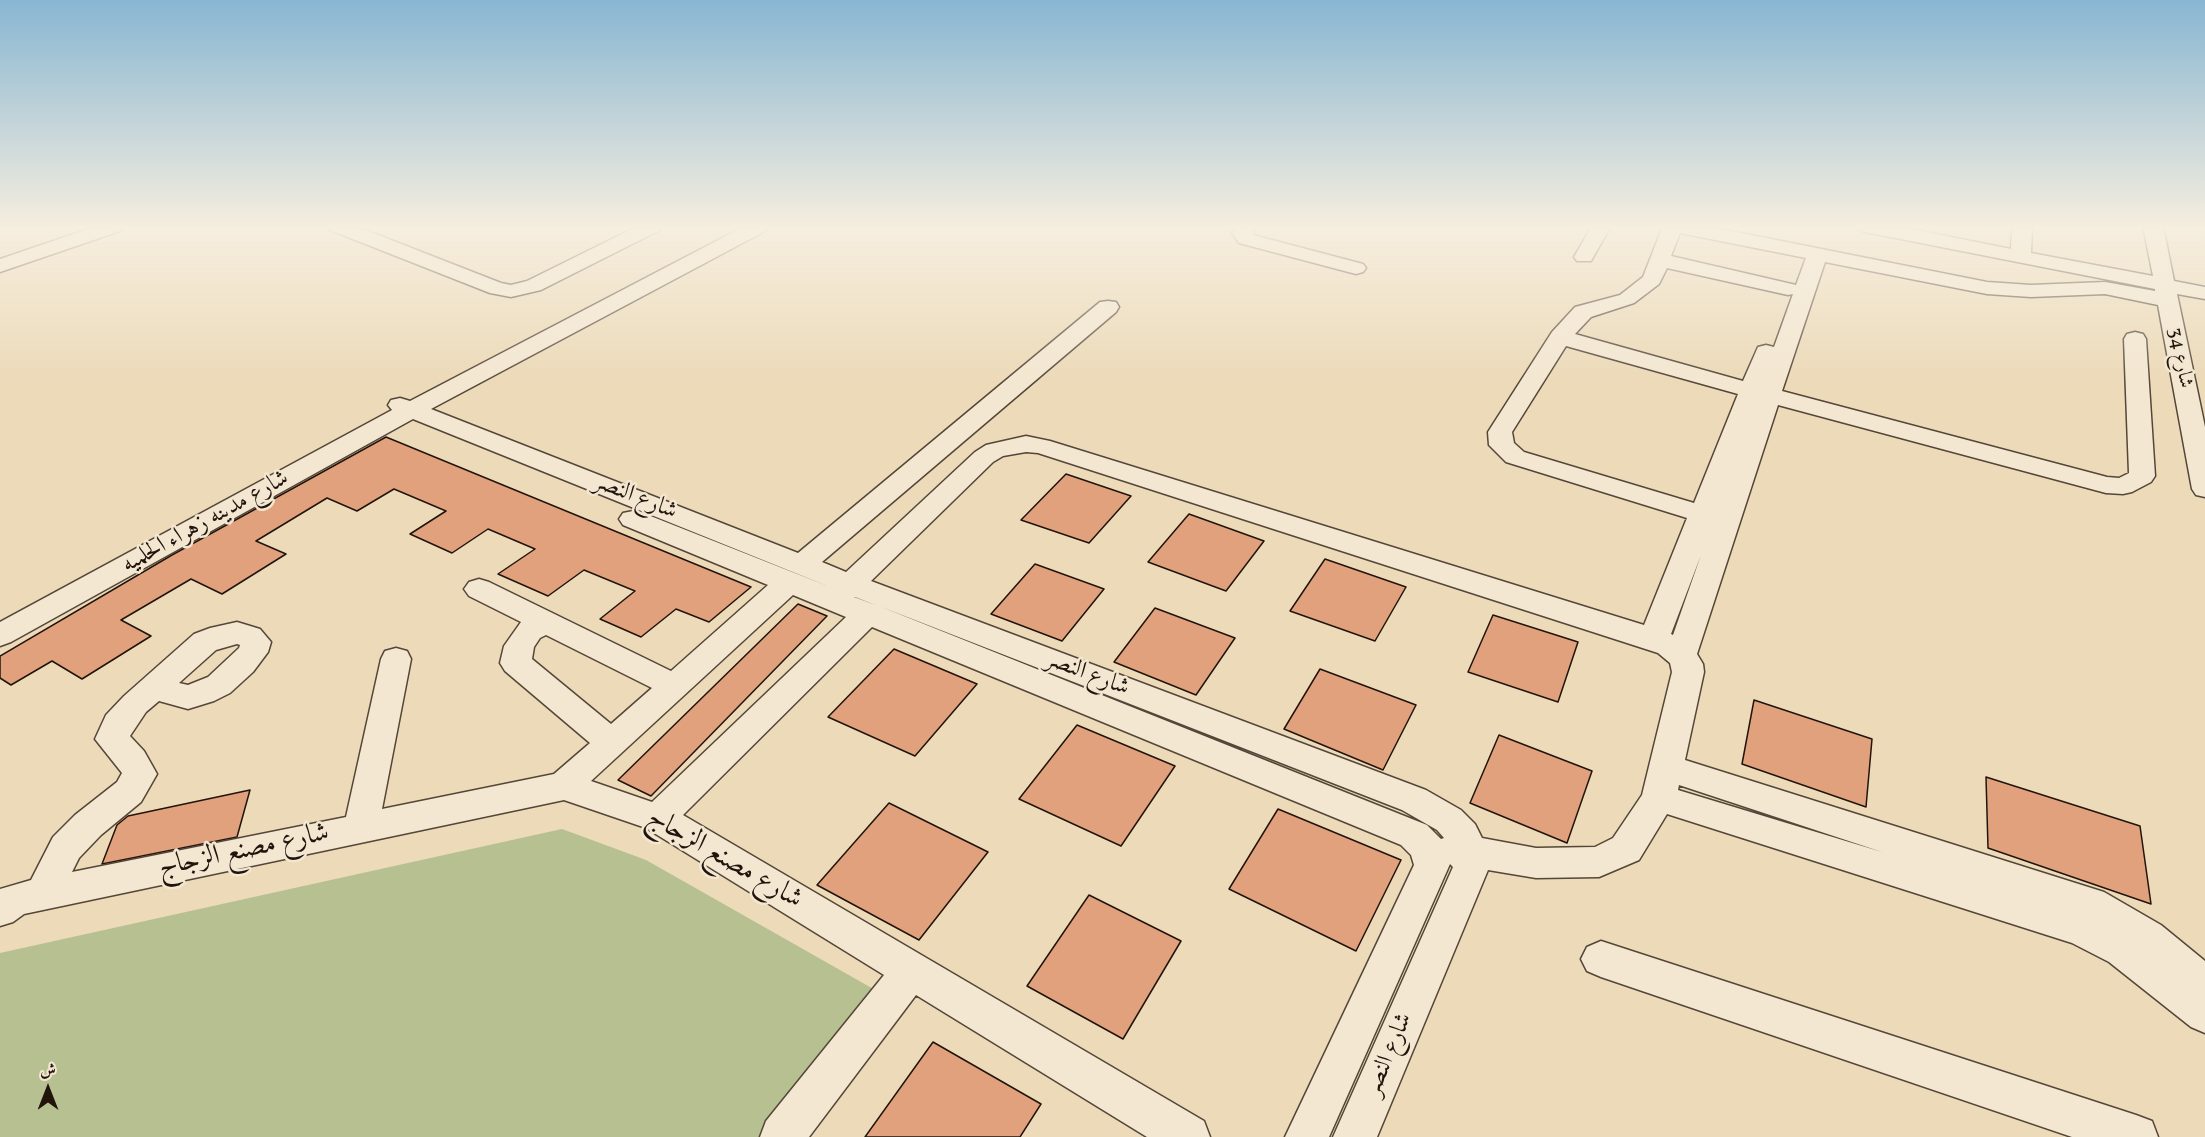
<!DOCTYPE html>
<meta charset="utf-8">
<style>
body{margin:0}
#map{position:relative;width:2205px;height:1137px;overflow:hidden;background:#ecdab8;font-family:Vollkorn,Amiri,serif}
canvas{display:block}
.north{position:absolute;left:18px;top:1059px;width:60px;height:60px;-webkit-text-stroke:4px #f3e7d1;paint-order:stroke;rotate:0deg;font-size:16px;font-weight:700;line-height:24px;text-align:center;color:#21140d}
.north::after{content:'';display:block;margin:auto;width:21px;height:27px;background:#21140d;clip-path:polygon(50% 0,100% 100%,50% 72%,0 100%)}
</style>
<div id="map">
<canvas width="2205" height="1137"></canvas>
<div class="north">ش</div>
</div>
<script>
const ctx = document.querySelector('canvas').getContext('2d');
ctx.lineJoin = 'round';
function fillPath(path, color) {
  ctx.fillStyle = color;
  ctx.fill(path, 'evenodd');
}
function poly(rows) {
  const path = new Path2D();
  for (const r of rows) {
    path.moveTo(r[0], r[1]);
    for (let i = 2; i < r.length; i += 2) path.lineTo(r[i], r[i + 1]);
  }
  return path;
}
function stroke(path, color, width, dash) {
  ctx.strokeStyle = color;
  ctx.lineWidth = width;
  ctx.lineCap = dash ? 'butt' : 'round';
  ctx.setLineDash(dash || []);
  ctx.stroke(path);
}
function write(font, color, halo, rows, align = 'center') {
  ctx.font = font + ' Vollkorn,Amiri,serif';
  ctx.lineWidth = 5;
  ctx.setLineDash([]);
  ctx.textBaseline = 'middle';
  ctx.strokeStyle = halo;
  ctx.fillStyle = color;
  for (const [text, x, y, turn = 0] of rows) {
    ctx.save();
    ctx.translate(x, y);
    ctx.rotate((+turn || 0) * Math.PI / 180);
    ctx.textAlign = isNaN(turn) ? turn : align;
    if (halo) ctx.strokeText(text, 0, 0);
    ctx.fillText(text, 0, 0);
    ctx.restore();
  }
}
const green = poly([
 [562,829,646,860,884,995,772,1137,0,1137,0,953]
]);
const building = poly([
 [386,437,751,587,709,622,676,609,641,637,600,619,635,591,584,570,548,596,498,574,535,549,488,529,452,553,410,534,446,511,394,489,357,511,327,498,256,541,286,554,222,594,191,579,121,620,151,636,82,679,52,661,11,685,0,678,0,656,172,555,386,437],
 [1066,474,1131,496,1089,543,1021,520,1066,474],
 [1189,514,1264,541,1226,591,1148,562,1189,514],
 [1325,559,1406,587,1375,641,1290,611,1325,559],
 [1035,564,1104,589,1062,641,991,614,1035,564],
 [798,604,827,616,651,796,618,780,798,604],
 [1155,608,1235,638,1196,695,1114,662,1155,608],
 [1493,615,1578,642,1558,702,1468,672,1493,615],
 [894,649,977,684,915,756,828,717,894,649],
 [1320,669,1416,705,1383,770,1284,729,1320,669],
 [1754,700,1872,739,1866,807,1742,764,1754,700],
 [1077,725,1175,766,1121,846,1019,799,1077,725],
 [1499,735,1592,771,1567,843,1470,803,1499,735],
 [1986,777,2140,826,2151,904,1988,848,1986,777],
 [250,790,237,837,102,864,117,825,128,816,250,790],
 [889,803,988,852,919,940,817,885,889,803],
 [1278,809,1401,860,1356,951,1229,889,1278,809],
 [1089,895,1181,941,1123,1039,1027,986,1089,895],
 [933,1042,1041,1104,1020,1137,865,1137,933,1042]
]);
const minor = poly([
 [97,226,125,226,123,230,0,272,0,259,97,226],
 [328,226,355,226,501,283,511,285,527,281,638,226,662,226,660,230,541,290,511,297,490,293,330,230,328,226],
 [745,226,769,226,767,230,431,409,798,553,1100,302,1108,301,1116,302,1119,307,1116,312,822,562,846,572,975,452,986,445,1026,436,1050,441,1644,625,1687,518,1506,462,1489,445,1488,432,1552,332,1575,307,1620,295,1643,277,1663,226,1706,226,1987,282,2031,285,2105,282,2155,291,2155,289,1865,232,1858,230,1856,226,1896,226,2011,249,2012,226,2032,226,2031,253,2153,276,2143,226,2163,226,2174,281,2205,287,2205,299,2177,294,2205,427,2205,497,2196,495,2192,489,2158,305,2105,294,2031,297,1987,294,1825,262,1782,391,2107,477,2119,478,2129,473,2124,339,2127,334,2135,332,2143,334,2146,339,2155,476,2151,482,2132,492,2123,494,2106,493,1778,405,1697,654,1703,664,1704,672,1685,760,2104,892,2161,925,2205,961,2205,1033,2191,1027,2109,962,2072,943,1667,814,1639,860,1599,877,1536,878,1488,870,1377,1137,1333,1137,1453,867,1450,864,1329,1137,1285,1137,1414,865,1411,855,1401,845,872,627,683,815,1204,1121,1210,1137,1147,1137,916,995,809,1137,760,1137,766,1121,884,975,646,828,564,800,24,914,13,922,0,926,0,889,31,880,53,837,75,815,117,782,122,773,95,739,106,715,124,696,194,634,210,628,237,622,260,629,271,642,268,652,253,672,230,693,214,701,188,709,159,701,146,712,130,736,144,751,157,774,141,802,101,835,79,858,72,872,346,817,381,659,385,651,396,648,407,651,411,659,382,809,554,774,590,743,505,671,500,663,504,646,521,622,469,596,464,589,469,582,479,579,489,582,671,671,768,585,623,525,619,519,623,513,633,511,643,513,830,587,413,419,11,642,0,646,0,622,392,410,388,405,391,400,400,398,410,401,745,226],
 [1680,233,1806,258,1796,285,1671,256,1680,233],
 [1667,268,1788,295,1793,294,1774,347,1766,345,1758,347,1743,381,1575,334,1591,317,1634,303,1659,284,1667,268],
 [1566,346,1738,394,1694,503,1524,452,1514,443,1512,432,1566,346],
 [1026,452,1038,453,1658,653,1670,663,1672,672,1642,795,1613,838,1595,847,1536,848,1482,838,1475,824,1461,810,1426,790,871,581,993,462,1003,456,1026,452],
 [1701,555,1673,635,1671,634,1701,555],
 [793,595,846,617,652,802,591,781,793,595],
 [854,597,855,597,878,606,854,597],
 [879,606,1402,810,1437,830,1444,838,1441,839,1427,825,879,606],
 [546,635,652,688,611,724,532,659,534,647,540,638,546,635],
 [237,644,240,645,239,648,208,677,188,685,179,683,216,650,237,644],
 [1679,785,1882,852,1678,790,1679,785],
 [1236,226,1255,226,1253,235,1363,264,1366,268,1363,272,1356,274,1239,243,1232,233,1236,226],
 [1592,226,1611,226,1591,261,1577,261,1574,257,1592,226],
 [1601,941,2136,1115,2152,1121,2158,1137,2072,1137,1601,977,1587,971,1581,959,1587,947,1601,941]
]);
const farStreetnames = [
 ["شارع 34",2179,358,79]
];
const streetNames = [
 ["شارع النصر",635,498,22],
 ["شارع مدينه زهراء الحلميه",206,523,-29],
 ["شارع النصر",1087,675,21],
 ["شارع النصر",1390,1055,-67]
];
const nearStreetnames = [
 ["شارع مصنع الزجاج",244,852,-12],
 ["شارع مصنع الزجاج",724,860,30]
];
fillPath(green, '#b6c090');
fillPath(building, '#e1a17c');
stroke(building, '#21140d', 1.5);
stroke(minor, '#544638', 3);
fillPath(minor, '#f3e7d1');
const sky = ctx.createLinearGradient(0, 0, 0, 385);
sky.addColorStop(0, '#88b6d2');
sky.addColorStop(0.59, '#f6eedf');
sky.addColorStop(1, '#f6eedf00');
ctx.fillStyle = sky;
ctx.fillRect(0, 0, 2205, 385);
write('20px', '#21140d', '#f3e7d1', farStreetnames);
write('24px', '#21140d', '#f3e7d1', streetNames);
write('28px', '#21140d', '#f3e7d1', nearStreetnames);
</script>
